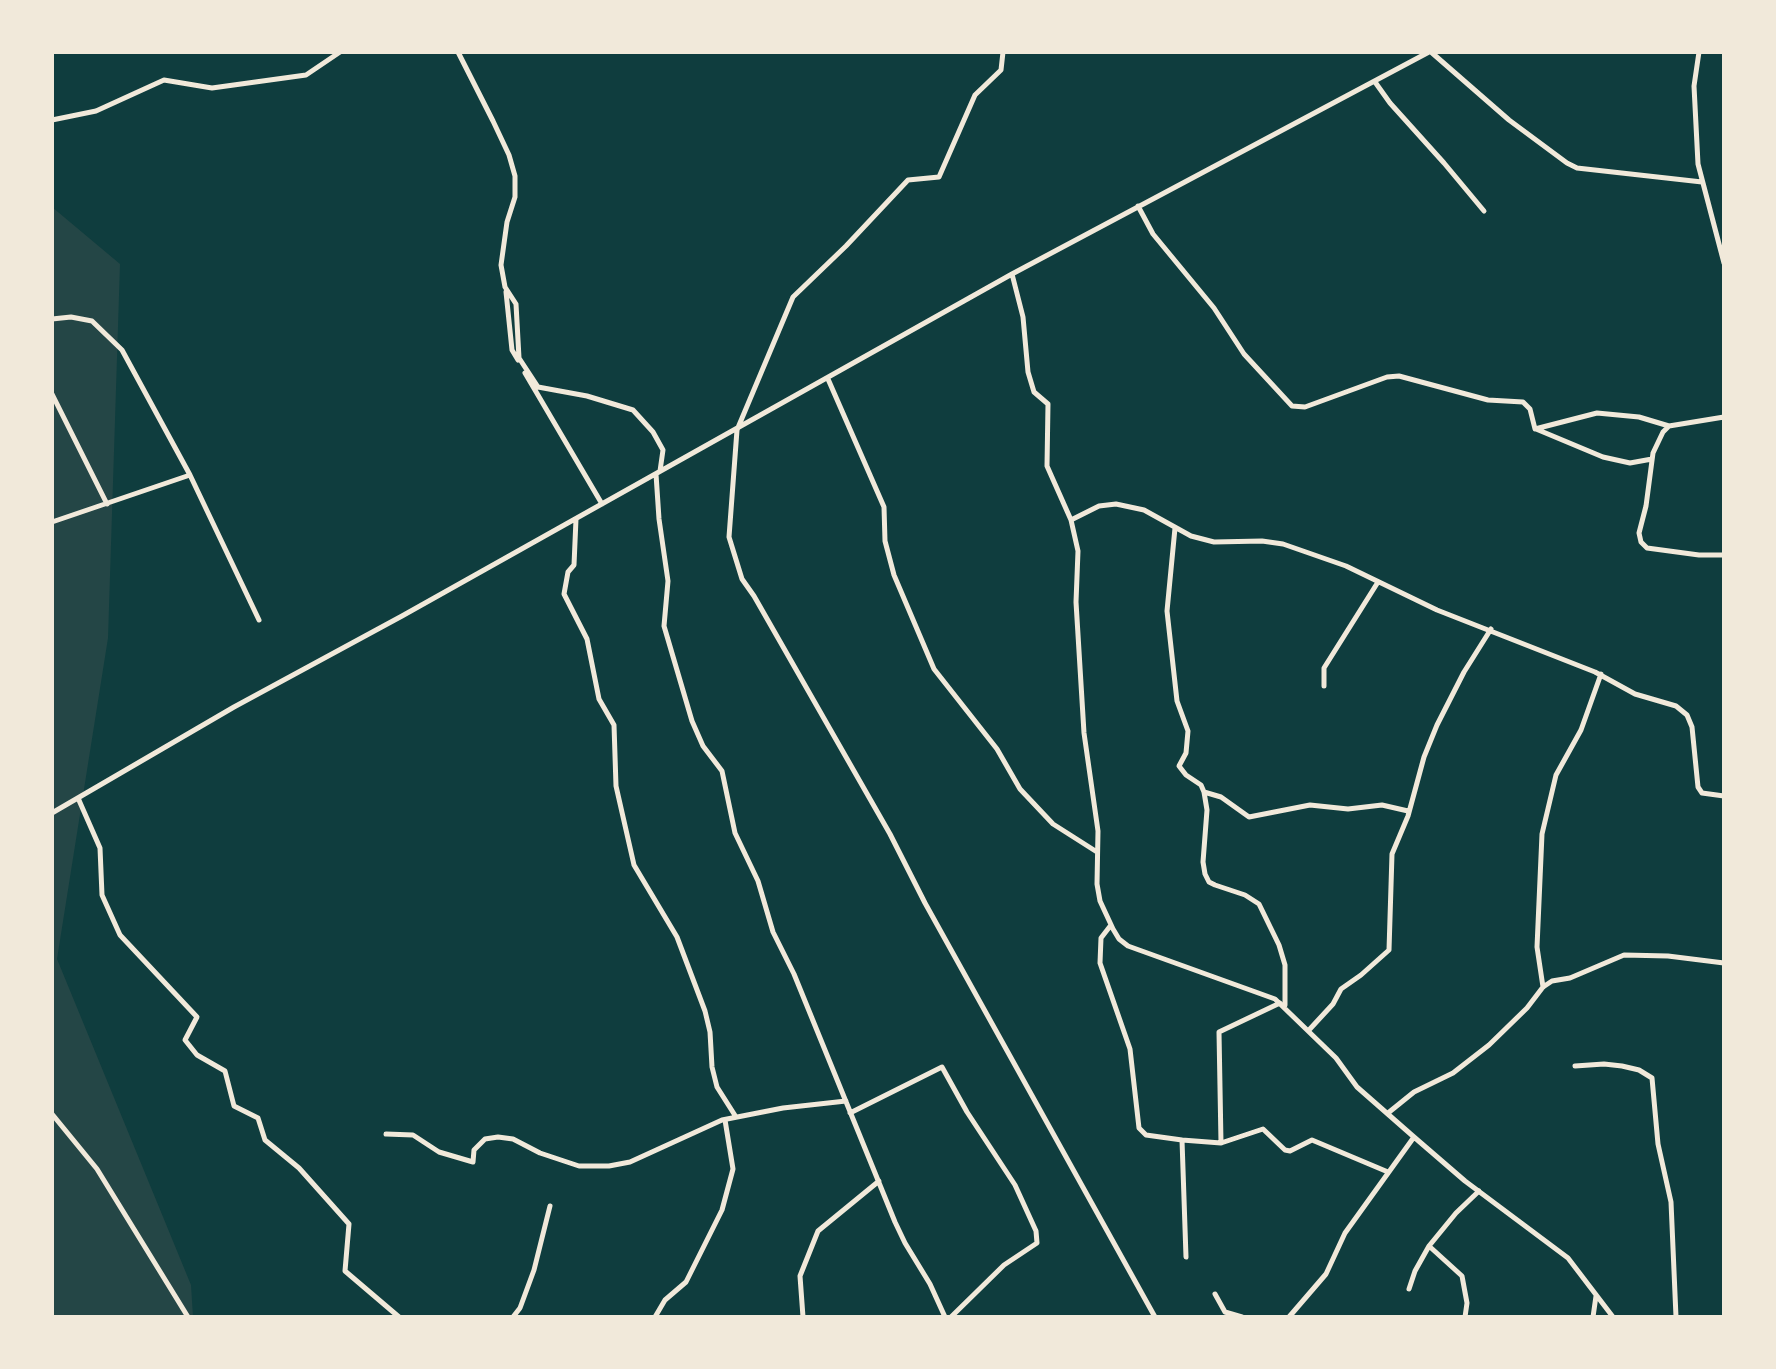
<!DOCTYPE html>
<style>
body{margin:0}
#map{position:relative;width:1776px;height:1369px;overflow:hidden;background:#0f3d3e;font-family:"Asap Condensed",sans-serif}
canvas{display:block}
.frame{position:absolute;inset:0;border:54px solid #f1e9da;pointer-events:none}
</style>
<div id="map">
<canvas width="1776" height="1369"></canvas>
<div class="frame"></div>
</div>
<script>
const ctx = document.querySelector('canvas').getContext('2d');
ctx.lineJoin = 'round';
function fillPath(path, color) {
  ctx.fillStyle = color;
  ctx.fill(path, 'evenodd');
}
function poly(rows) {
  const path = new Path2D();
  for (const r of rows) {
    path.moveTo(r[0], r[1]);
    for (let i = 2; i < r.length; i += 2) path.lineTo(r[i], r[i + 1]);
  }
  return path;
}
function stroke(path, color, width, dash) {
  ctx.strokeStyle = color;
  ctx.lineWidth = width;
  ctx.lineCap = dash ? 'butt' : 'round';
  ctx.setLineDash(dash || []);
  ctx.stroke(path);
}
const green = poly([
 [52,207,120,264,108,638,57,959,191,1285,193,1317,52,1317]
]);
const minor = poly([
 [458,52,493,121,509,155,515,176,515,197,507,222,501,265,505,287,516,304,519,358,538,387,587,396,633,410,653,432,663,450,660,471],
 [1003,52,1001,70,975,95,939,177,908,180,846,246,793,297,737,430,729,537,742,579,754,596,890,834,925,903,1155,1317],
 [1431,52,1509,120,1567,163,1577,168,1702,182],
 [1699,52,1694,86,1698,164,1724,263],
 [1375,82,1390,103,1444,163,1484,211],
 [52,120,96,111,164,80,212,88,306,75,340,52],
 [1138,206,1153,234,1214,308,1244,354,1292,406,1305,407,1387,377,1399,376,1488,400,1523,402,1530,409,1535,429],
 [1012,274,1023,317,1028,372,1034,392,1048,404,1047,466,1071,520,1078,551,1076,602,1084,733,1098,831,1097,884,1100,901,1113,929,1119,939,1128,946,1275,999,1336,1058,1357,1087,1414,1137,1465,1181,1568,1258,1613,1317],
 [506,292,512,350,518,360],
 [52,319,71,317,92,321,122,350,190,475,259,620],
 [525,373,602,504],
 [828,379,884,507,885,541,894,575,934,669,997,749,1020,789,1053,824,1097,852],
 [52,394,107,504],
 [1724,417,1669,426,1663,432,1653,453,1646,506,1639,533,1641,542,1647,548,1699,555,1724,555],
 [1535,429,1597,413,1639,417,1669,426],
 [1536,429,1603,457,1630,463,1652,459],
 [656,474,659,519,668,581,664,626,692,721,703,746,722,771,735,833,758,881,773,932,794,974,895,1222,905,1243,930,1284,945,1317],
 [576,519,574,565,568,572,564,594,587,639,599,699,614,725,616,786,634,865,677,937,705,1011,710,1032,712,1067,717,1087,736,1117],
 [1071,520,1099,506,1116,504,1144,510,1191,536,1214,542,1262,541,1283,544,1346,566,1437,610,1595,672,1635,694,1676,706,1687,715,1692,727,1698,787,1702,793,1724,796],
 [52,522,190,475],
 [1175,528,1167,611,1177,701,1188,731,1186,753,1179,766,1186,775,1201,785,1204,792,1207,810,1203,862,1205,874,1209,882,1215,885,1245,895,1259,904,1279,945,1285,965,1285,1005],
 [1324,686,1324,668,1378,582],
 [1204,792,1221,797,1249,817,1310,805,1348,809,1382,805,1408,811],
 [78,798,100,848,102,895,120,935,197,1017,185,1040,197,1055,225,1071,234,1106,258,1118,265,1140,299,1168,349,1224,345,1271,399,1317],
 [52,813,234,707,402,616,1012,274,1429,52],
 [1111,925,1101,938,1100,963,1130,1049,1139,1128,1146,1135,1182,1140,1186,1257],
 [1543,987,1537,947,1542,834,1556,775,1581,730,1601,674],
 [1309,1030,1333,1004,1341,989,1361,975,1389,950,1392,854,1408,816,1424,757,1437,725,1464,672,1491,629],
 [1575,1066,1604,1064,1622,1066,1639,1070,1652,1078,1658,1144,1671,1202,1676,1317],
 [850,1113,942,1067,967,1112,1015,1185,1036,1231,1037,1243,1004,1265,951,1317],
 [1388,1113,1414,1092,1453,1073,1489,1045,1527,1008,1543,987,1552,981,1570,978,1624,955,1668,956,1724,963],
 [52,1114,97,1169,188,1317],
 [386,1134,413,1135,439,1152,473,1162,474,1150,485,1139,498,1137,513,1139,540,1153,579,1166,609,1166,630,1162,722,1120,783,1108,846,1101],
 [1182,1140,1221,1143,1263,1129,1285,1150,1290,1151,1312,1140,1388,1172],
 [1221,1143,1219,1032,1280,1003],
 [1429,1246,1462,1276,1467,1303,1465,1317],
 [1409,1289,1415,1271,1429,1246,1456,1213,1479,1191],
 [1215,1294,1225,1312,1242,1317],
 [513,1317,520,1308,534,1270,550,1206],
 [655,1317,665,1300,686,1282,722,1210,733,1169,725,1120],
 [803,1317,800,1276,818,1231,879,1181],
 [1289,1317,1326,1274,1345,1233,1414,1137],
 [1593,1317,1596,1296]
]);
fillPath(green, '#244646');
stroke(minor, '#f1e9da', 5);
</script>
